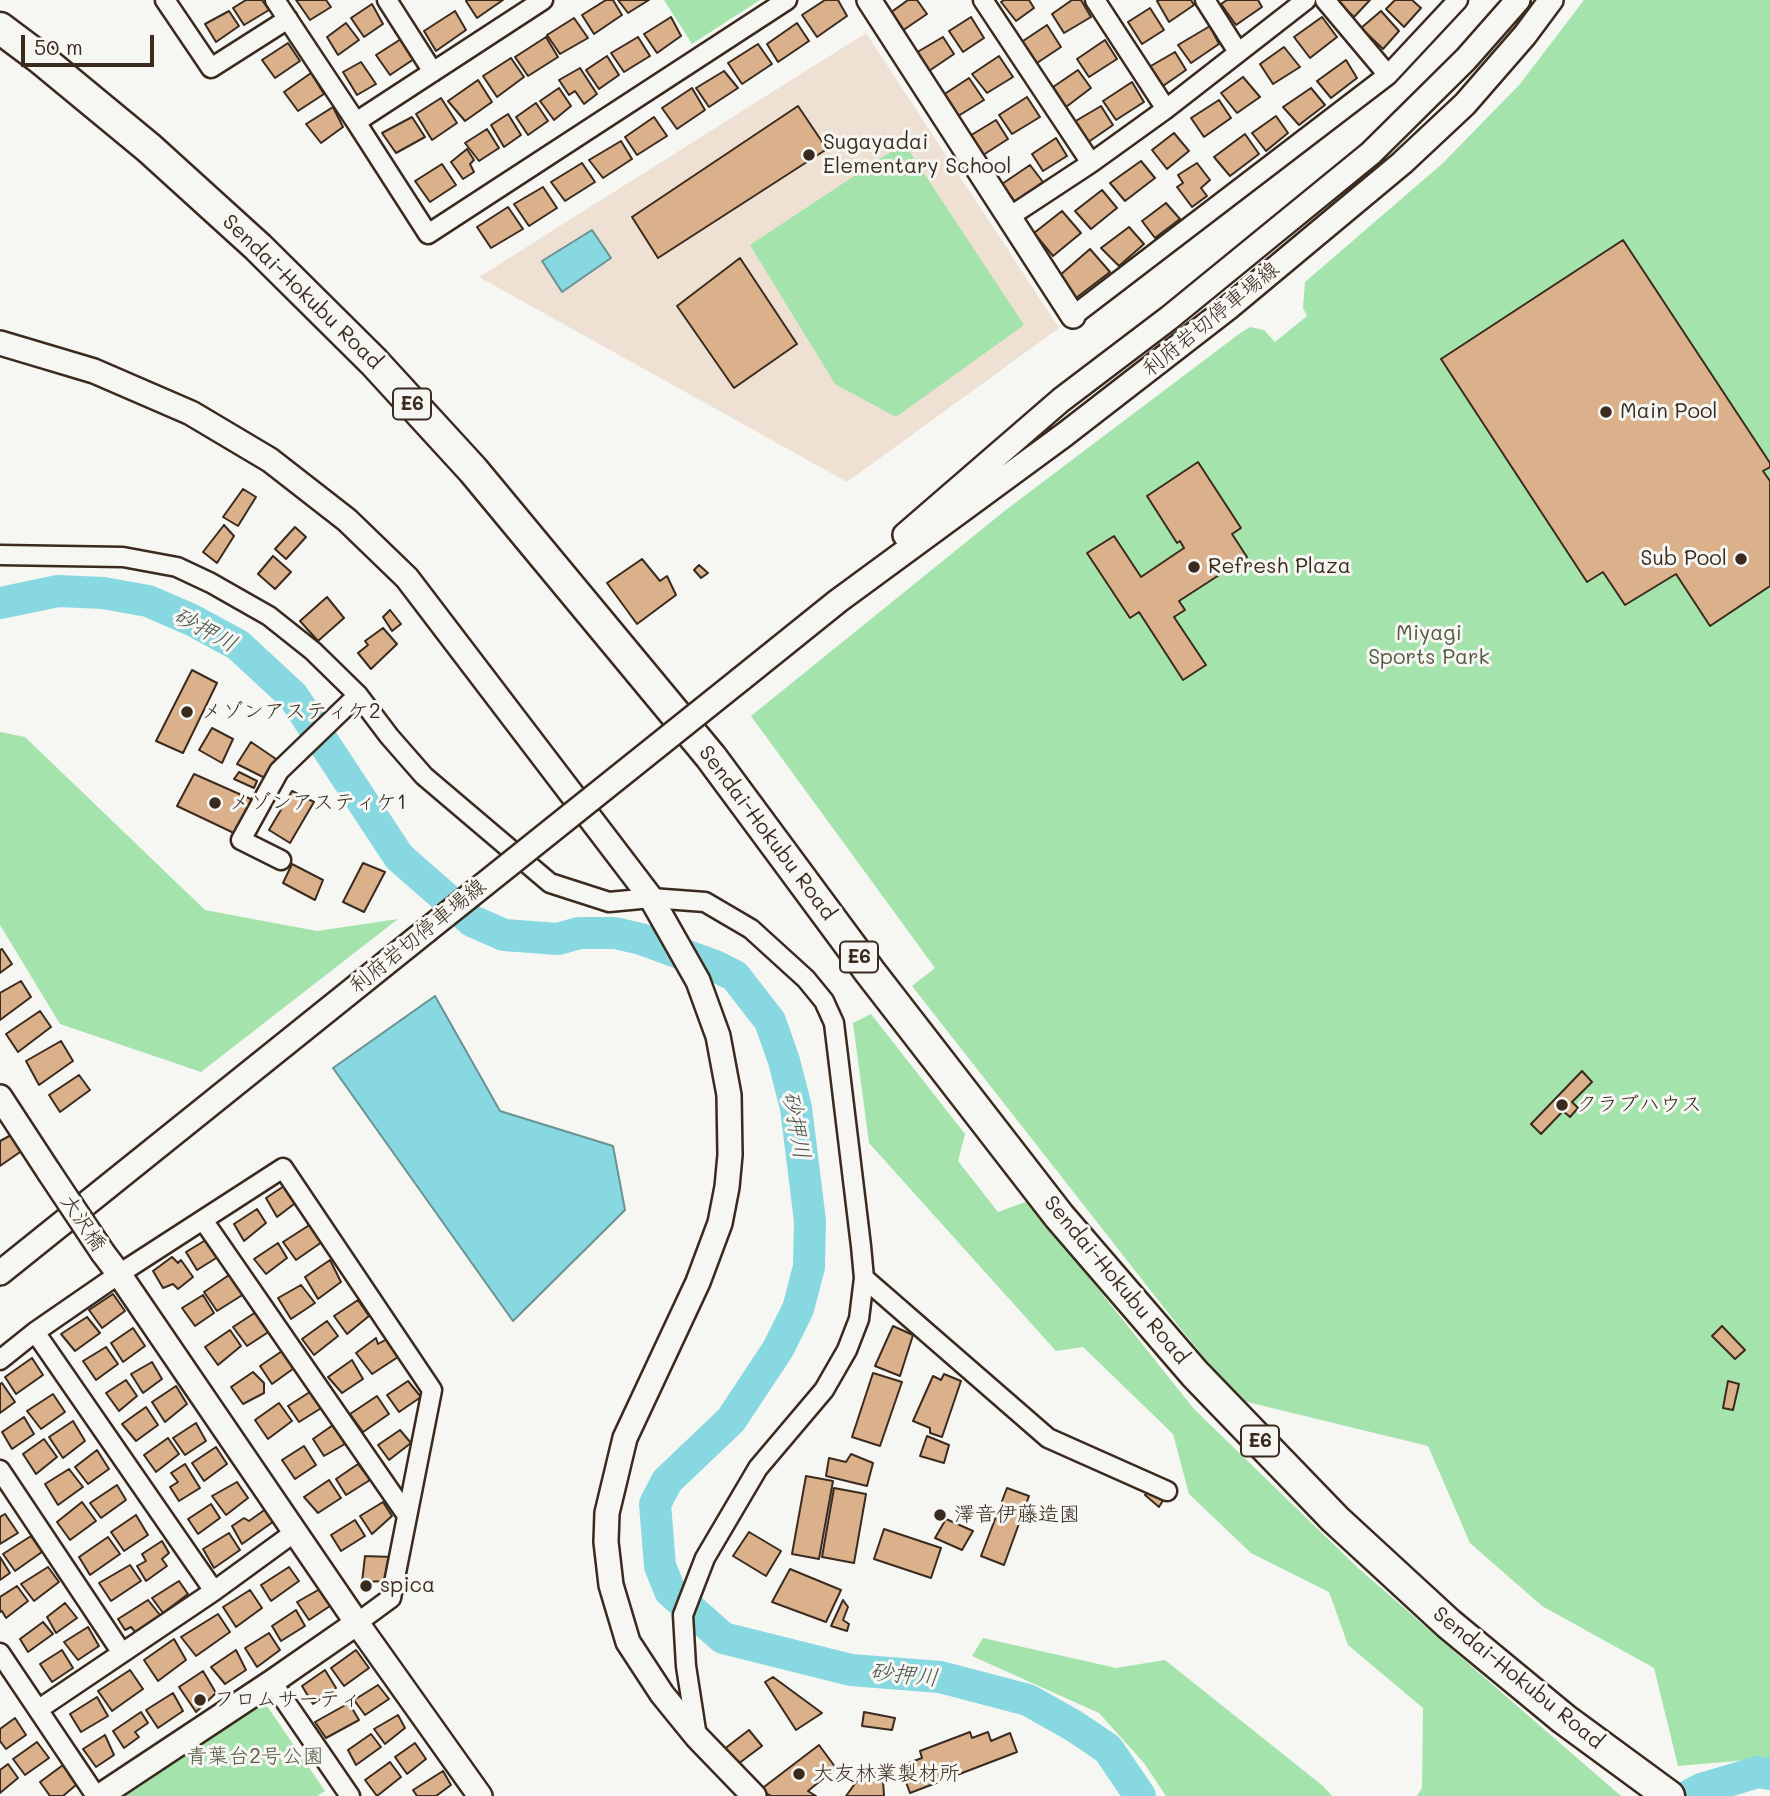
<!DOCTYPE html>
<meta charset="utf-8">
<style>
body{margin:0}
#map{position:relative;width:1770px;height:1796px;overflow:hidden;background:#f6f6f2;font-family:Mali,sans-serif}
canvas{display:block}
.scale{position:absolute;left:21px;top:35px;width:133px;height:32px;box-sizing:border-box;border:4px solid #3b2a1e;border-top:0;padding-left:9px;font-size:21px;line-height:24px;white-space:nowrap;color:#3b2a1e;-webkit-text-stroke:5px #f6f6f2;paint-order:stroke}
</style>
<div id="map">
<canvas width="1770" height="1796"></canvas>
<div class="scale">50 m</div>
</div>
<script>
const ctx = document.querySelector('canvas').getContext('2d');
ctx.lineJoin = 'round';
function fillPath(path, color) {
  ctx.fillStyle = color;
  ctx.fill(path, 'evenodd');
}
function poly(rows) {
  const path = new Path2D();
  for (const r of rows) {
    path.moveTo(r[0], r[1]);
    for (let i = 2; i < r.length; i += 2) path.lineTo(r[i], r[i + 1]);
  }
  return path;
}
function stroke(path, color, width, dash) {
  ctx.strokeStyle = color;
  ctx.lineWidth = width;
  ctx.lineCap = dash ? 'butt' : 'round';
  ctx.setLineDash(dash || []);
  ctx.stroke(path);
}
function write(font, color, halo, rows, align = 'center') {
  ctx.font = font + ' Mali,"Klee One",sans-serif';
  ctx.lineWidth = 6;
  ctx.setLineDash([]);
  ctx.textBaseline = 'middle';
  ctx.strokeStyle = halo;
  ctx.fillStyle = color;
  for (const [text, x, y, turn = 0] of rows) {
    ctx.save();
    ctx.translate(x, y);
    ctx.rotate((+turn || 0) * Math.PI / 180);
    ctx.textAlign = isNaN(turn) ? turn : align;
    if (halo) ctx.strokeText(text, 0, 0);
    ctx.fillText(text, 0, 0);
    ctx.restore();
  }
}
const built = poly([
 [866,33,1059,328,847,482,479,277]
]);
const green = poly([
 [664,0,760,0,692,44],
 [1584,0,1770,0,1770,1761,1759,1759,1678,1766,1654,1668,1542,1606,1470,1543,1428,1446,1239,1400,1180,1328,912,986,935,968,751,716,1007,509,1239,334,1250,327,1264,330,1275,342,1307,316,1303,308,1305,282,1443,163,1520,84],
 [904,143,1024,325,896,417,835,384,750,245],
 [0,732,25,737,205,910,317,931,398,919,201,1072,60,1024,0,925],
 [871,1014,965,1134,958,1161,998,1212,1028,1201,1194,1409,1358,1568,1621,1796,1417,1796,1422,1788,1423,1708,1348,1645,1329,1592,1251,1553,1189,1494,1173,1434,1083,1347,1056,1351,869,1143,853,1023],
 [983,1638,1116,1668,1165,1660,1323,1786,1332,1796,1166,1796,1144,1763,1099,1713,972,1656],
 [265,1703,325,1791,317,1796,123,1796]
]);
const water = poly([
 [592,230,611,258,562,292,542,261,592,230],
 [435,996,500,1111,613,1146,625,1210,513,1321,333,1068,435,996]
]);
const river = poly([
 [0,603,58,591,103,593,148,601,192,620,238,645,293,696,399,857,472,921,504,935,558,939,579,933,615,933,641,939,715,966,735,976,770,1021,784,1061,796,1108,810,1221,809,1267,798,1309,778,1349,731,1420,667,1481,655,1504,660,1566,670,1591,723,1638,851,1670,940,1677,1028,1700,1074,1726,1108,1749,1140,1796],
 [1688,1796,1701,1789,1758,1772,1770,1774]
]);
const building = poly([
 [246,0,262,0,269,10,244,25,233,8,246,0],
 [296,0,326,0,331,7,310,20,296,0],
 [503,0,477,18,466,1,467,0,503,0],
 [606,0,613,0,622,15,594,34,582,15,606,0],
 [618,0,649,0,628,13,618,0],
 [825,0,838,0,847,16,817,37,802,15,825,0],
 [908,0,917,0,927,14,902,31,890,13,908,0],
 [1004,0,1029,0,1034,8,1016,21,1001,2,1004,0],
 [1072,0,1081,0,1091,17,1064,33,1052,14,1072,0],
 [1159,0,1191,0,1194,5,1169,22,1157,1,1159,0],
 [1227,0,1258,0,1262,7,1236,25,1221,4,1227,0],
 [1336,0,1370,0,1354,17,1336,0],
 [1395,0,1412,0,1421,8,1404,27,1386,9,1395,0],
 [372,4,383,24,364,37,351,18,372,4],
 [1150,8,1164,30,1142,44,1128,22,1150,8],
 [229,11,239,26,216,42,205,24,229,11],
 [455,11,466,30,436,51,424,31,455,11],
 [1381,11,1399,31,1383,49,1361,28,1381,11],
 [671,17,681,36,657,53,644,34,671,17],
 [971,17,984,38,963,52,949,31,971,17],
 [1322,17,1337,37,1310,58,1294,37,1322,17],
 [574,18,588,38,560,54,547,35,574,18],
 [346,23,359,40,338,55,327,37,346,23],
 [797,23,809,41,778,62,767,44,797,23],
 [1047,25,1061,47,1034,65,1020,43,1047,25],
 [1210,26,1219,44,1191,63,1178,45,1210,26],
 [546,37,558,57,528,76,515,57,546,37],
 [638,37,650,56,624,72,611,53,638,37],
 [943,37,954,54,926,73,914,54,943,37],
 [401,39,414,59,390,75,376,55,401,39],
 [1105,40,1117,59,1089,77,1077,59,1105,40],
 [288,43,300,61,275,78,262,60,288,43],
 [758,44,772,64,742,84,728,63,758,44],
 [1284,47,1300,67,1273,84,1260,64,1284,47],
 [1175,52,1186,70,1163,86,1149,67,1175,52],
 [607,56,619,75,599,89,586,70,607,56],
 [999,56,1013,77,987,93,972,74,999,56],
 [511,58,524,77,497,97,483,76,511,58],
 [1346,60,1357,78,1331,98,1317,81,1346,60],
 [361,62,376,84,357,95,343,72,361,62],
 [580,68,597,94,584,104,575,91,569,95,559,80,580,68],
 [1078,70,1091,88,1066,107,1053,87,1078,70],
 [724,71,738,88,709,107,696,88,724,71],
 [311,73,324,94,298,111,284,92,311,73],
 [1243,77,1260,97,1237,113,1221,93,1243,77],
 [969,78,984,100,955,118,940,97,969,78],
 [478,80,492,102,465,121,448,101,478,80],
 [1132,82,1144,102,1116,120,1103,101,1132,82],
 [559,88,571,106,554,120,540,101,559,88],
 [692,88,705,110,677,129,662,108,692,88],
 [1311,88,1325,105,1299,125,1283,107,1311,88],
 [1027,97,1040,117,1012,134,999,115,1027,97],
 [441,98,457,123,432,140,416,114,441,98],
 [1219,100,1231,118,1204,137,1191,118,1219,100],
 [536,103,548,121,528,135,516,117,536,103],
 [798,106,827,149,658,258,632,217,798,106],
 [1101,106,1113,125,1087,143,1074,122,1101,106],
 [333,107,343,127,321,143,306,124,333,107],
 [508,114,521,135,504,147,491,125,508,114],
 [1276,116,1288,133,1266,151,1252,133,1276,116],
 [412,117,425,137,396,153,382,133,412,117],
 [654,117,667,136,637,155,625,137,654,117],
 [996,120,1008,139,980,157,968,137,996,120],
 [487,129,499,148,479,161,465,143,487,129],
 [1174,133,1189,151,1167,169,1152,150,1174,133],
 [1245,134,1259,154,1230,176,1214,157,1245,134],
 [1056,138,1067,156,1043,171,1032,154,1056,138],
 [621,141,632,159,603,178,589,160,621,141],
 [467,149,474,160,470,164,474,172,463,179,451,162,467,149],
 [1141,161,1155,178,1125,201,1110,183,1141,161],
 [582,163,595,182,565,201,551,182,582,163],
 [1197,163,1210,180,1201,188,1207,196,1192,207,1177,187,1183,183,1178,175,1197,163],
 [442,164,456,185,430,202,415,181,442,164],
 [1030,165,1043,182,1015,202,1002,184,1030,165],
 [543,187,557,208,529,226,514,204,543,187],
 [1102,190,1117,208,1091,229,1075,211,1102,190],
 [1166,203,1180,219,1155,238,1142,221,1166,203],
 [508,207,523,229,491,248,477,227,508,207],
 [1062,211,1081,233,1053,256,1034,233,1062,211],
 [1129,227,1144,244,1119,266,1101,248,1129,227],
 [1623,240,1770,463,1770,467,1763,471,1770,481,1770,586,1710,626,1676,574,1625,605,1603,572,1587,582,1441,359,1623,240],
 [1090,249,1110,272,1076,298,1059,276,1090,249],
 [740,258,797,344,734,388,677,306,740,258],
 [1198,462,1241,528,1232,534,1247,557,1179,601,1185,610,1174,617,1206,665,1183,680,1139,612,1130,618,1087,553,1114,536,1141,577,1184,548,1180,541,1177,543,1147,496,1198,462],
 [243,489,256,497,238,526,223,517,243,489],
 [224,525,234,536,217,563,203,552,224,525],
 [295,527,306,537,286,559,275,549,295,527],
 [273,556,291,572,275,589,258,574,273,556],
 [642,559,660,581,667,576,676,595,637,624,607,583,642,559],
 [699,565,708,573,701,578,694,570,699,565],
 [327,597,344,618,318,641,300,621,327,597],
 [390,610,401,624,392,631,383,617,390,610],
 [383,628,397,644,371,669,358,653,368,645,365,641,383,628],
 [192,670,217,683,183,753,156,741,192,670],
 [212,728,233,739,222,763,199,750,212,728],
 [251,742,276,759,265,778,237,764,251,742],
 [239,772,257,781,254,788,234,779,239,772],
 [194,774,253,800,236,834,177,806,194,774],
 [292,791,314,802,290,843,269,830,292,791],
 [363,863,385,872,364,912,343,902,363,863],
 [292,864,323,880,315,900,283,883,292,864],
 [2,949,12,964,0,973,0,950,2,949],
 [21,981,31,997,0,1020,0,993,21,981],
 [40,1011,51,1027,18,1052,6,1034,40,1011],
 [61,1041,73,1061,39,1085,26,1061,61,1041],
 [1582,1071,1592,1082,1572,1102,1578,1108,1570,1117,1563,1111,1541,1134,1531,1124,1582,1071],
 [79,1075,90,1090,60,1112,49,1095,79,1075],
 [13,1134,23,1150,0,1166,0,1141,13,1134],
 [287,1184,298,1201,277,1217,266,1198,287,1184],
 [257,1209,266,1223,244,1241,234,1224,257,1209],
 [311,1224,322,1242,296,1260,283,1242,311,1224],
 [209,1238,221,1255,197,1270,186,1252,209,1238],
 [278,1243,287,1258,266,1274,254,1259,278,1243],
 [172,1257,178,1263,181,1260,193,1277,178,1289,173,1284,163,1288,153,1271,172,1257],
 [330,1260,341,1282,318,1299,305,1277,330,1260],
 [229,1275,244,1294,217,1311,204,1292,229,1275],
 [301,1285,315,1303,291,1319,278,1298,301,1285],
 [113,1294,125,1311,102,1328,89,1310,113,1294],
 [203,1295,214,1313,195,1326,182,1308,203,1295],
 [358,1300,369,1316,347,1334,334,1316,358,1300],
 [256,1312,270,1331,247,1346,233,1327,256,1312],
 [87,1317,100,1333,75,1351,61,1334,87,1317],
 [327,1321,338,1336,314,1355,302,1339,327,1321],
 [893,1326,913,1335,900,1376,875,1366,893,1326],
 [1722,1326,1745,1350,1735,1359,1712,1336,1722,1326],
 [133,1328,145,1346,123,1362,111,1343,133,1328],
 [230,1330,241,1346,218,1365,205,1347,230,1330],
 [376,1338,378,1344,387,1339,398,1357,372,1374,356,1353,376,1338],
 [106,1347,118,1364,96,1380,83,1361,106,1347],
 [285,1349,297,1366,272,1384,260,1366,285,1349],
 [32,1358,43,1375,16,1394,5,1377,32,1358],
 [352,1360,363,1379,342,1393,328,1377,352,1360],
 [152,1362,162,1379,143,1393,131,1374,152,1362],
 [253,1372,264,1383,264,1393,243,1404,231,1387,253,1372],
 [873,1373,902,1382,880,1446,852,1437,873,1373],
 [944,1374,961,1381,942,1437,930,1433,930,1428,913,1421,933,1376,941,1380,944,1374],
 [126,1380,137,1396,119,1411,106,1393,126,1380],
 [408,1381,421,1397,399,1412,387,1395,408,1381],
 [1728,1381,1739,1384,1733,1410,1723,1408,1728,1381],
 [2,1383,15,1402,0,1413,0,1384,2,1383],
 [176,1386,187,1404,165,1422,152,1402,176,1386],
 [313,1390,323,1407,299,1422,288,1406,313,1390],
 [53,1394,65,1412,41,1429,27,1411,53,1394],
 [377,1396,389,1414,363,1432,350,1414,377,1396],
 [279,1403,292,1421,268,1439,255,1420,279,1403],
 [146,1407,158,1425,136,1441,122,1424,146,1407],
 [24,1417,34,1434,12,1449,2,1432,24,1417],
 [73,1421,85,1441,63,1458,49,1437,73,1421],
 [196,1423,206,1441,185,1455,173,1438,196,1423],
 [333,1425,345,1444,324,1456,313,1439,333,1425],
 [400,1430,411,1443,389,1460,378,1445,400,1430],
 [927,1436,949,1445,944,1463,920,1456,927,1436],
 [168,1438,179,1454,156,1472,144,1455,168,1438],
 [44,1439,57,1457,36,1474,23,1454,44,1439],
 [304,1446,316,1465,295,1479,282,1460,304,1446],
 [216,1447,227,1464,204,1481,192,1463,216,1447],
 [97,1450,109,1469,88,1484,75,1467,97,1450],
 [851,1454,873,1463,867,1486,826,1476,829,1458,846,1462,851,1454],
 [185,1464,200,1488,179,1501,170,1487,178,1482,171,1473,185,1464],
 [358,1464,370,1480,346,1495,336,1479,358,1464],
 [69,1469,83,1487,58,1505,45,1484,69,1469],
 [806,1476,833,1481,819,1559,792,1554,806,1476],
 [329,1480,341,1498,318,1513,304,1497,329,1480],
 [237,1482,248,1498,226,1515,212,1496,237,1482],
 [117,1485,126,1500,101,1518,90,1503,117,1485],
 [1151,1486,1165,1497,1159,1507,1145,1495,1151,1486],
 [834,1488,866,1494,854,1563,822,1557,834,1488],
 [1007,1488,1029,1496,1004,1565,981,1556,1007,1488],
 [82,1502,96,1521,70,1540,57,1522,82,1502],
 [383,1502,392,1516,372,1534,360,1516,383,1502],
 [211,1504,220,1518,198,1534,188,1519,211,1504],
 [270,1506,277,1519,242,1544,232,1526,244,1518,249,1521,270,1506],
 [5,1514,18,1533,0,1544,0,1517,5,1514],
 [136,1515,148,1535,124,1551,111,1532,136,1515],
 [946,1519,973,1531,962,1550,935,1538,946,1519],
 [355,1520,365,1536,341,1551,331,1535,355,1520],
 [884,1529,941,1548,931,1578,874,1559,884,1529],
 [749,1532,781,1551,766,1576,733,1556,749,1532],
 [229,1533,240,1550,214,1568,203,1549,229,1533],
 [31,1536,42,1552,15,1571,3,1554,31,1536],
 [108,1537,120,1554,90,1575,79,1557,108,1537],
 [162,1541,169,1553,162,1559,167,1566,146,1581,137,1566,146,1561,142,1554,162,1541],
 [365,1556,392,1557,388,1581,362,1582,365,1556],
 [0,1557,10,1573,0,1580,0,1557],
 [130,1565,141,1581,111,1601,99,1583,130,1565],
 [48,1567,59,1582,34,1601,21,1584,48,1567],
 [289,1567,299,1581,271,1601,261,1585,289,1567],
 [790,1569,841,1590,826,1622,772,1602,790,1569],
 [179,1581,188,1594,163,1613,152,1598,179,1581],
 [17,1586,28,1601,6,1618,2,1611,0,1612,0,1597,17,1586],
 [320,1589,330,1606,309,1620,297,1602,320,1589],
 [250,1590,262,1608,236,1627,223,1607,250,1590],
 [148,1600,160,1615,136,1633,131,1627,125,1630,118,1619,148,1600],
 [843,1600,848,1607,843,1620,849,1624,847,1631,831,1626,843,1600],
 [65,1603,77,1618,56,1633,47,1617,65,1603],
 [296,1610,305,1626,281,1641,272,1626,296,1610],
 [218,1614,230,1632,196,1656,181,1637,218,1614],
 [43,1622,53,1634,28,1652,20,1639,43,1622],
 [88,1627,99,1646,78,1660,64,1642,88,1627],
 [269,1633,280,1650,257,1667,245,1648,269,1633],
 [174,1639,186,1660,158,1681,144,1660,174,1639],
 [62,1650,73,1668,52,1682,40,1664,62,1650],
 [236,1650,246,1670,225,1684,211,1667,236,1650],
 [356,1650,369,1668,344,1686,331,1668,356,1650],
 [130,1670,143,1689,112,1711,98,1691,130,1670],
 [325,1670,336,1688,313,1704,302,1686,325,1670],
 [203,1671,216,1693,196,1712,179,1687,203,1671],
 [773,1677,822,1713,796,1730,765,1682,773,1677],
 [378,1685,389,1699,365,1715,354,1700,378,1685],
 [173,1693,183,1711,158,1728,146,1710,173,1693],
 [97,1697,108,1716,81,1732,70,1714,97,1697],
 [349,1703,359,1720,326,1738,315,1722,349,1703],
 [141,1712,148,1723,135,1732,139,1737,124,1748,113,1731,141,1712],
 [864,1712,895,1718,892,1730,862,1726,864,1712],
 [398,1715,405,1728,385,1744,374,1729,398,1715],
 [15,1718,26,1735,6,1749,0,1741,0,1729,15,1718],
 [749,1730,762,1746,734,1767,723,1750,749,1730],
 [970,1732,972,1738,988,1732,991,1741,1010,1733,1017,1752,910,1793,900,1766,922,1758,920,1751,970,1732],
 [371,1734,381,1747,356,1765,348,1750,371,1734],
 [105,1735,114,1755,96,1767,83,1749,105,1735],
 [37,1742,49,1758,25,1775,13,1759,37,1742],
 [415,1743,426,1759,407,1774,395,1757,415,1743],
 [819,1745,836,1768,808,1791,816,1796,771,1796,760,1790,819,1745],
 [390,1762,401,1777,377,1796,365,1780,390,1762],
 [8,1764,18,1778,0,1793,0,1770,8,1764],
 [63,1765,76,1785,63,1796,50,1796,40,1782,63,1765],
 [443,1771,451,1785,436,1796,417,1796,413,1790,443,1771],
 [872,1771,883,1779,884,1796,846,1796,859,1778,865,1778,872,1771]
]);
const street = poly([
 [165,0,211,68,288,19],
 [275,0,356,122],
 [387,0,433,72],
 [543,0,356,122,428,234,787,0],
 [983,0,1091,163],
 [1095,0,1166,109],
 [1205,0,1238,52],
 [1325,0,1388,75],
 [1009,217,1091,163,1166,109,1306,0],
 [1073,316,1388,75,1458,0],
 [0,555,123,557,177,567,211,583,269,616,313,651,358,695,389,736,424,776,550,883,609,902,651,898,705,902,751,929,806,979,824,1001,834,1023,861,1246,864,1278,859,1319,847,1350,824,1390,758,1468,705,1558,683,1615,686,1666,697,1737],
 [281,860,241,840,279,771,358,695],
 [203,1220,406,1514],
 [864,1278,1048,1438,1167,1491],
 [35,1332,214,1591],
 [0,1360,35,1332,119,1274,283,1168,432,1390,391,1598,357,1623],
 [0,1470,122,1653],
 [0,1653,96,1796],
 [272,1682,350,1796],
 [39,1709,214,1591,295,1532]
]);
const secondary = poly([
 [869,0,1073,316],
 [0,343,94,371,191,413,270,460,347,520,407,578,651,898,698,981,718,1036,729,1095,730,1155,727,1187,720,1223,698,1282,625,1438,607,1513,606,1542,611,1585,628,1642,662,1694,697,1737,754,1796],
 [905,535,1061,400,1169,318,1371,153,1466,59,1518,0],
 [741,679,838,601,1064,435,1228,308,1402,163,1465,104,1525,35,1551,0],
 [0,1097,49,1172],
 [103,1253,119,1274,357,1623],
 [0,1273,426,931],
 [100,1796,272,1682,357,1623,480,1796]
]);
const highway = poly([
 [0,28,40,58,149,148,258,247,374,362,473,470,711,757,870,972,1059,1216,1195,1374,1335,1519,1449,1624,1564,1719,1669,1796]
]);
const secondaryBridge = poly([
 [426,931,741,679],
 [49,1172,103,1253]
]);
const markers = [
 [809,155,7,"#3b2a1e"],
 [1606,412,7,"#3b2a1e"],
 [1741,559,7,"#3b2a1e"],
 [1194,567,7,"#3b2a1e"],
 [187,712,7,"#3b2a1e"],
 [215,803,7,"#3b2a1e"],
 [1562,1105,7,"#3b2a1e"],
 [940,1515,7,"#3b2a1e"],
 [366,1586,7,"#3b2a1e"],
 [200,1700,7,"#3b2a1e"],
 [799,1774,7,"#3b2a1e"]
];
const shields = [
 [412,404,38],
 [859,957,38],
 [1260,1441,38]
];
const shieldNames = [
 ["E6",412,404],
 ["E6",859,957],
 ["E6",1260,1441]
];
const poiNames = [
 ["Sugayadai",823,143],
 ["Elementary School",823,167],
 ["Main Pool",1620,412],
 ["Sub Pool",1727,559,"right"],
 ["Refresh Plaza",1208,567],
 ["メゾンアスティケ2",201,712],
 ["メゾンアスティケ1",229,803],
 ["クラブハウス",1576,1105],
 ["澤音伊藤造園",954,1515],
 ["spica",380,1586],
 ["フロムサーティ",214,1700],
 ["大友林業製材所",813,1774]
];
const streetNames = [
 ["Sendai-Hokubu Road",302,292,44],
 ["利府岩切停車場線",1211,319,-39],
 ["Sendai-Hokubu Road",767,833,53],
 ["利府岩切停車場線",418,936,-39],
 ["大沢橋",83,1223,56],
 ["Sendai-Hokubu Road",1116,1280,50],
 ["Sendai-Hokubu Road",1518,1678,39]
];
const parkNames = [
 ["Miyagi",1429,634],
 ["Sports Park",1429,658],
 ["青葉台2号公園",255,1757]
];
const waterNames = [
 ["砂押川",205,630,28],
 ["砂押川",796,1125,80],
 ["砂押川",904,1675,6]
];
fillPath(built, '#eee1d3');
fillPath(green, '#a4e4ac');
fillPath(water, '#87d8e0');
stroke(water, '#699292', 2);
stroke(river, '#87d8e0', 32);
fillPath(building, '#dab18b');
stroke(building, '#3b2a1e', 2);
stroke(street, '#3b2a1e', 23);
stroke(secondary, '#3b2a1e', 28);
stroke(highway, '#3b2a1e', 35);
stroke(street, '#f6f6f2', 18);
stroke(secondary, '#f6f6f2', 23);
stroke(highway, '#f6f6f2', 30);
stroke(secondaryBridge, '#3b2a1e', 28, []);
stroke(secondaryBridge, '#f6f6f2', 23);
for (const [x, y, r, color] of markers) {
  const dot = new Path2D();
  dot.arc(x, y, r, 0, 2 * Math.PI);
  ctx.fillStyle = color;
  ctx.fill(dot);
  stroke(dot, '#f6f6f2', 2.5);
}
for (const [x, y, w] of shields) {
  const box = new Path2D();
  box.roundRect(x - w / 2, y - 15.5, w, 31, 5);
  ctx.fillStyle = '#f6f6f2';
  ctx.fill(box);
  stroke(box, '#3b2a1e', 2);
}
write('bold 19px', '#3b2a1e', null, shieldNames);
write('21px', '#3b2a1e', '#f6f6f2', poiNames, 'left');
write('21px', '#3b2a1e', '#f6f6f2', streetNames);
write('21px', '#555842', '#f6f6f2', parkNames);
write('italic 23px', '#4e564e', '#f6f6f2', waterNames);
</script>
